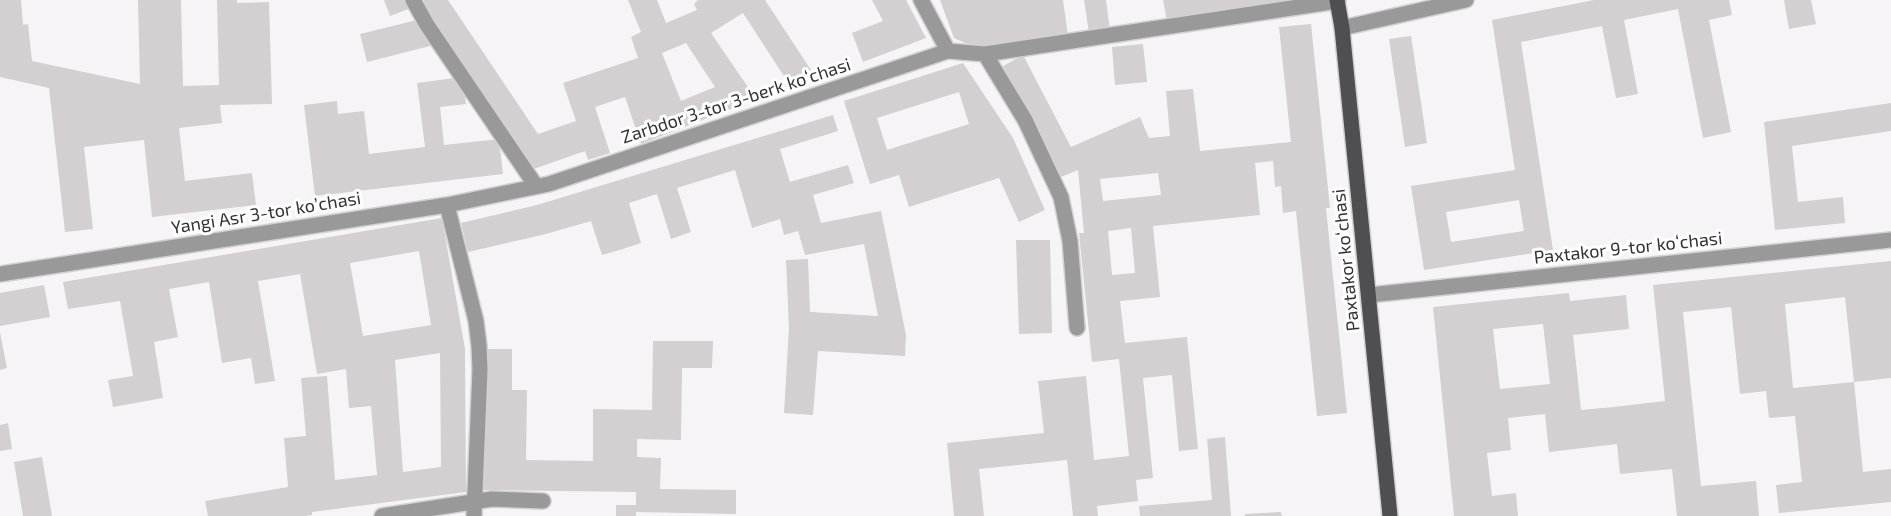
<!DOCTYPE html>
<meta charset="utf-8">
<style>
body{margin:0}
canvas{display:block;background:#f7f4f7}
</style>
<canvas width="1891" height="516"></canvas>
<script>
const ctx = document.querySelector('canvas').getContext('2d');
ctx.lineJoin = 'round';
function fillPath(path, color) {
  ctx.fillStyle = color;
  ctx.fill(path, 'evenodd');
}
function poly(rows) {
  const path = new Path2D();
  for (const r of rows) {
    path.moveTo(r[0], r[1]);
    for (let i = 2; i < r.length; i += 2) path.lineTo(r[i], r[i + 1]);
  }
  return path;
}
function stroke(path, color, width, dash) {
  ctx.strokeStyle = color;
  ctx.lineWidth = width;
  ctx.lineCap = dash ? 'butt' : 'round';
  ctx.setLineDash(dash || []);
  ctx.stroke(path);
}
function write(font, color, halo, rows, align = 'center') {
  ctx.font = font + ' "Exo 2",sans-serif';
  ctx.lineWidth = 6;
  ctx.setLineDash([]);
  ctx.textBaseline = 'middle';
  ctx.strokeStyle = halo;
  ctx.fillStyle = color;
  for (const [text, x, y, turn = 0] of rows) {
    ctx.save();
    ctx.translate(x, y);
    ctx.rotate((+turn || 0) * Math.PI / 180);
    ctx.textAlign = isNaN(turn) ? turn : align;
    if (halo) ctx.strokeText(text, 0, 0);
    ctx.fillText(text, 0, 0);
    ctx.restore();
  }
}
const building = poly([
 [0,0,21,0,23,25,28,24,32,61,140,84,138,0,181,0,183,86,219,85,217,0,237,0,237,3,269,2,272,104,220,105,222,123,179,128,185,181,252,173,256,205,152,217,144,140,84,147,93,229,65,232,49,88,0,77],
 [384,0,408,0,411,8,390,16],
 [424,0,448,0,538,134,576,121,563,83,638,58,631,37,641,32,628,0,657,0,666,23,697,10,694,4,698,0,765,0,813,73,791,87,743,13,711,33,756,99,641,144,625,97,595,107,610,153,588,160,585,151,528,171,417,4],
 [686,43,715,87,681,101,662,53],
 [872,0,906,0,926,38,863,62,852,33,883,21],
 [940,0,1063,0,1068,36,978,49,954,38],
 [1084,0,1106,0,1110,30,1089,33],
 [1163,0,1307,0,1240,14,1239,7,1167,21],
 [1594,0,1729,0,1732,15,1709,20,1731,132,1703,138,1678,9,1624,20,1638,94,1616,98,1602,26,1521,42,1553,250,1424,270,1411,186,1515,170,1492,20],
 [1519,200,1524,231,1451,242,1446,212],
 [1784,0,1811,0,1816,24,1789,29],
 [417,20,434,45,367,62,360,34],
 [1311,24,1330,208,1326,208,1347,413,1317,416,1296,211,1283,213,1281,186,1275,187,1273,161,1255,163,1260,215,1153,226,1160,297,1120,301,1125,343,1187,337,1198,449,1179,451,1172,375,1143,378,1153,478,1136,480,1138,501,1097,506,1098,516,1073,516,1067,460,979,469,984,516,954,516,947,443,1044,433,1038,381,1086,376,1094,460,1129,456,1119,359,1092,362,1079,233,1084,233,1078,170,1061,177,1003,66,1023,55,1071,147,1140,117,1149,138,1170,136,1166,91,1193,89,1200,151,1291,142,1279,27],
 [1158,173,1161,195,1103,201,1100,179],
 [1131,228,1135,273,1112,275,1108,231],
 [1411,36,1427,143,1405,147,1389,39],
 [1143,44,1147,82,1115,85,1112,47],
 [963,63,1013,138,1045,210,1019,222,999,178,909,207,899,175,870,184,844,101],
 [959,92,969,124,887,150,877,118],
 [462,77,466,104,440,107,444,145,499,139,503,174,315,196,304,105,337,101,338,114,364,111,369,154,425,147,417,83],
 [1891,103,1891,131,1792,146,1798,202,1843,197,1845,223,1775,230,1764,122],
 [833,115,838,131,780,149,790,182,848,165,854,183,813,195,821,223,881,211,906,335,905,356,818,351,813,415,784,413,789,328,786,260,808,259,810,312,878,316,864,244,805,255,798,231,784,235,780,219,752,228,735,170,677,188,691,232,671,239,657,194,629,203,641,243,623,249,602,255,591,221,546,234,468,252,461,223,537,205],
 [442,218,465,349,466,492,312,512,312,515,306,516,208,516,205,501,288,487,284,438,306,436,301,378,327,376,335,480,377,475,371,406,349,408,346,369,317,374,300,274,258,281,275,381,255,384,251,358,222,363,209,282,169,289,178,337,154,342,163,398,113,407,108,380,133,376,120,301,68,309,63,282],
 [419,251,431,325,363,336,350,263],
 [440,353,441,467,403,472,395,360],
 [1016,240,1050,240,1052,333,1019,334],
 [1891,261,1891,378,1854,382,1845,297,1785,304,1793,388,1854,382,1863,472,1891,469,1891,502,1779,513,1776,485,1802,482,1795,416,1769,418,1766,391,1740,394,1731,307,1683,312,1701,486,1756,481,1759,516,1677,516,1672,469,1620,474,1617,444,1549,452,1545,414,1508,418,1511,450,1487,453,1492,496,1516,493,1518,516,1454,516,1433,307,1569,293,1570,301,1626,295,1629,329,1573,335,1581,410,1613,407,1665,401,1653,285],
 [1543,324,1550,384,1500,389,1493,329],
 [44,285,50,317,0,326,0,293],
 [0,332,7,368,0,370],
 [653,341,713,341,712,368,682,368,681,440,637,439,637,457,661,458,660,489,736,490,736,514,636,512,636,516,616,516,616,505,636,505,636,492,483,490,485,349,512,349,512,390,527,390,526,460,593,461,593,409,652,410],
 [8,423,12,449,0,451,0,425],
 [1225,437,1231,516,1140,516,1139,506,1212,500,1207,439],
 [42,457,52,516,23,516,14,462],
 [1281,512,1282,516,1245,516,1245,514]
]);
const minor = poly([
 [413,0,427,25,536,186],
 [921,0,948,51],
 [1342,28,1466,0],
 [985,54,1025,120,1061,197,1070,241,1077,328],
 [447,205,476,321,479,346,480,370,474,516],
 [0,274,447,205,549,184,948,51,985,54,1338,1],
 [1369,295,1891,240],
 [382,516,492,499,543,501]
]);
const major = poly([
 [1337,0,1342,28,1390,516]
]);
const streetNames = [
 ["Zarbdor 3-tor 3-berk koʻchasi",736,101,-18],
 ["Yangi Asr 3-tor koʼchasi",266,213,-9],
 ["Paxtakor 9-tor koʻchasi",1628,248,-6],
 ["Paxtakor koʻchasi",1346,260,-96]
];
fillPath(building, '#d4cfd1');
stroke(minor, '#d4d1d4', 18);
stroke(major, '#d4d1d4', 18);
stroke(minor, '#99999a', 15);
stroke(major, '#4f4e51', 15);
write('18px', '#333233', '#fff', streetNames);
</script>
